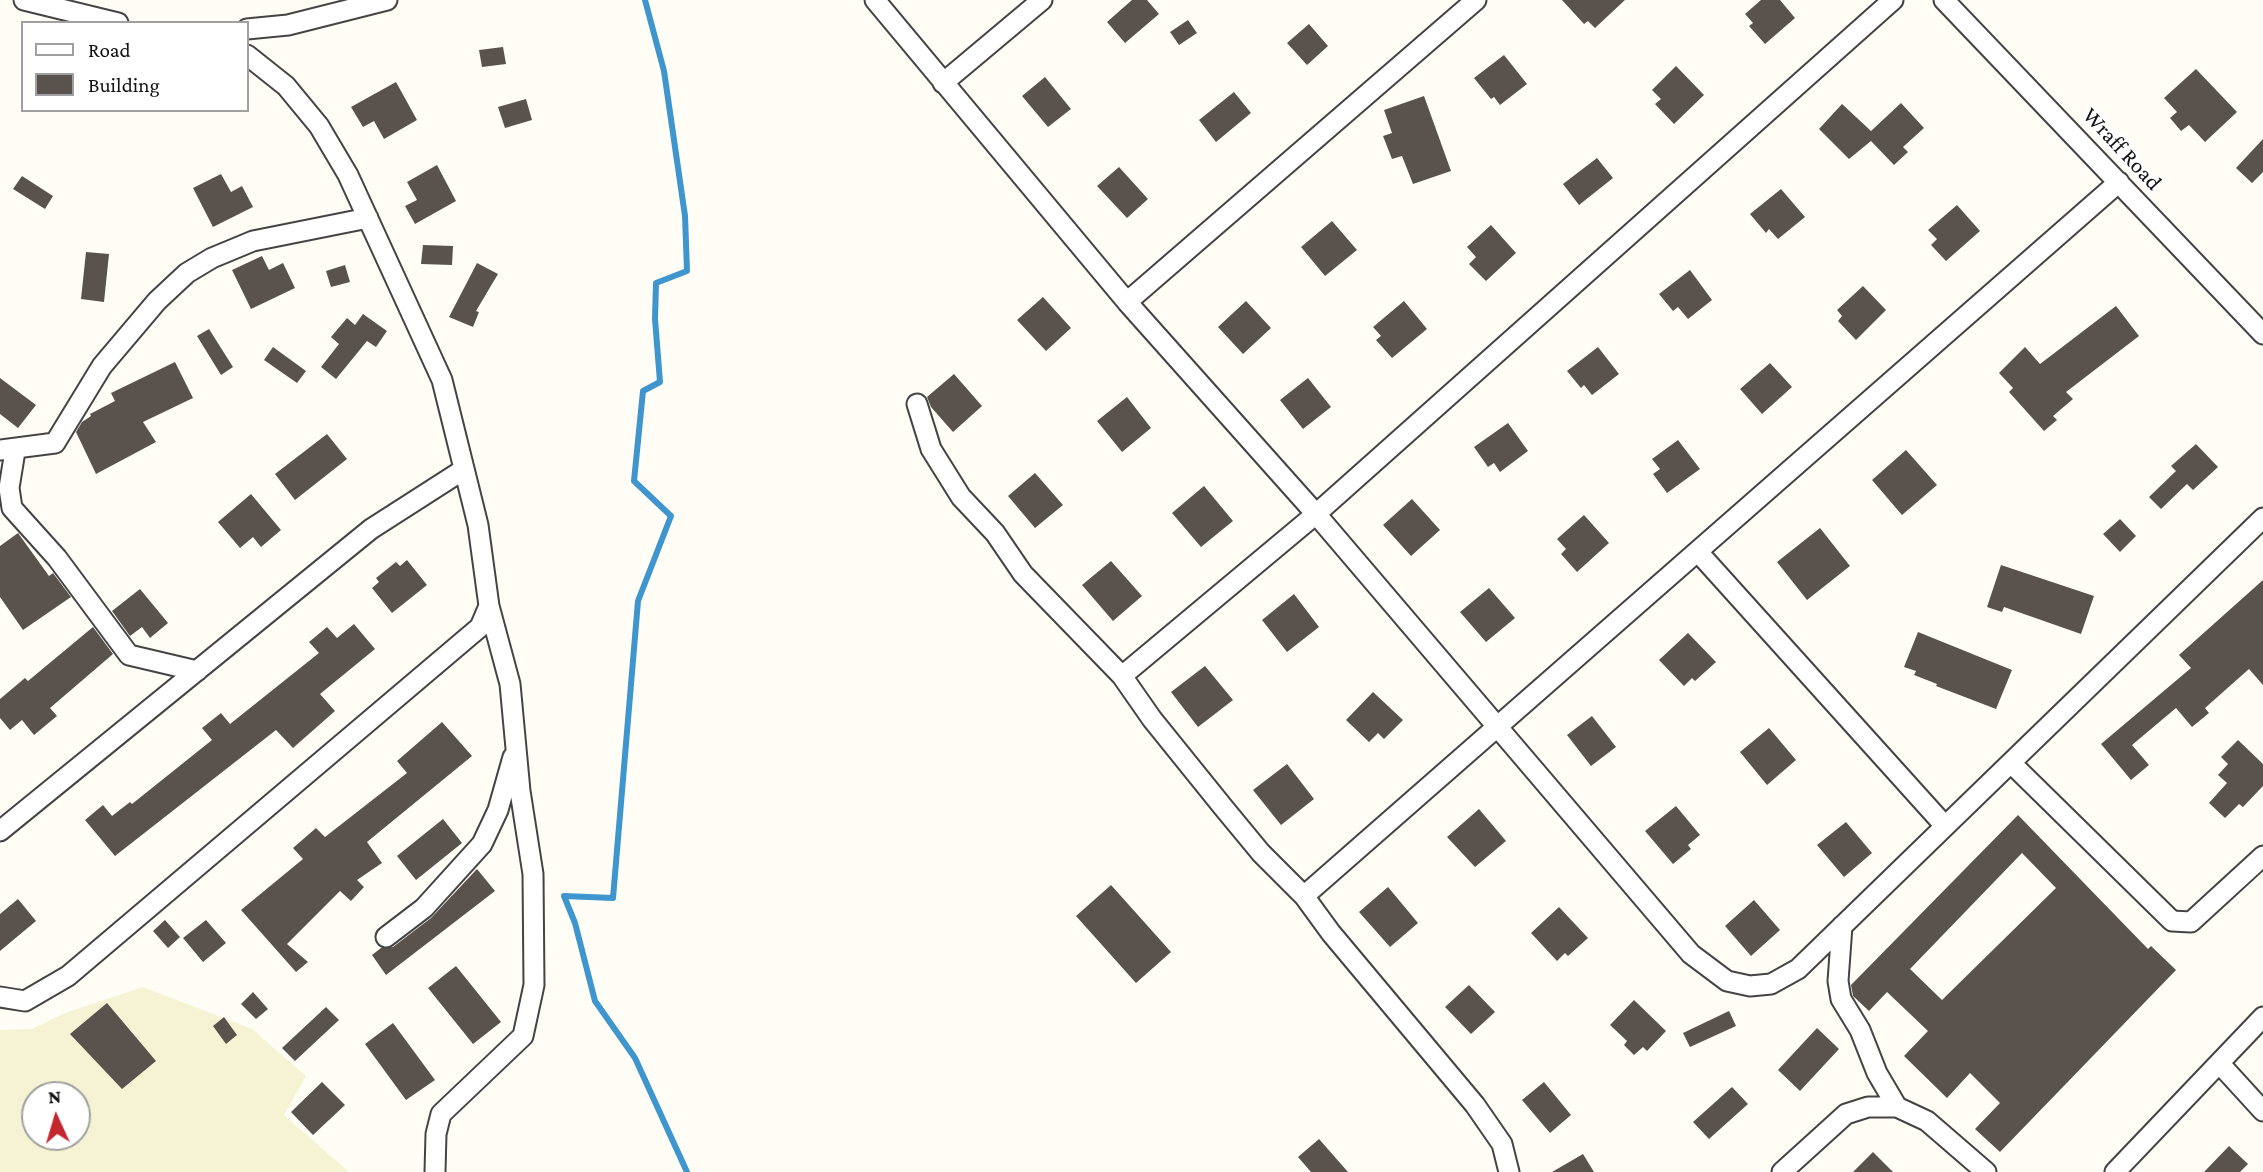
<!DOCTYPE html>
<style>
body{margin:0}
#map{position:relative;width:2263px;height:1172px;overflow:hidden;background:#fffdf5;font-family:"Crimson Pro",serif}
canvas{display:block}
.legend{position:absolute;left:21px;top:21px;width:228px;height:91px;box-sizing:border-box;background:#fff;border:2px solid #a0a0a0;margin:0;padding:9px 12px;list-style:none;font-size:21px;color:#111}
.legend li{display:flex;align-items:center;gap:14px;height:35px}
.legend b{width:35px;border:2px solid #a0a0a0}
.north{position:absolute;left:21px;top:1081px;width:70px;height:70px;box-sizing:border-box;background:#fff;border:2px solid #a0a0a0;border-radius:50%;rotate:356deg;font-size:19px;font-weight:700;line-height:28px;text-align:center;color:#111}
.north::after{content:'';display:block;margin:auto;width:24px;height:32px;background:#c4262e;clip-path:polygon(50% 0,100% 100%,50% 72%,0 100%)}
</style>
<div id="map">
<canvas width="2263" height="1172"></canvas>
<ul class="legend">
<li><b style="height:9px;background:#fff"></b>Road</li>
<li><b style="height:19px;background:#5a524d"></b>Building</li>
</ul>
<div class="north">N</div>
</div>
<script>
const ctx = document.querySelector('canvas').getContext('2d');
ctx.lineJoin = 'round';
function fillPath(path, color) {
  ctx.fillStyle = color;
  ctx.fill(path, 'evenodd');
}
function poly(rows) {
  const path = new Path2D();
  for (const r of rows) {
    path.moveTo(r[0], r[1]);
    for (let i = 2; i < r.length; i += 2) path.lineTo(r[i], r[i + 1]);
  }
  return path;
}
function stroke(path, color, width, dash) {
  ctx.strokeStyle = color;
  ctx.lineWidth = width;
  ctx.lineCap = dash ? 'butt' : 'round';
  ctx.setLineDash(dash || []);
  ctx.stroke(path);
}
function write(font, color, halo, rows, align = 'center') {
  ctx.font = font + ' "Crimson Pro",serif';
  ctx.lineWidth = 7;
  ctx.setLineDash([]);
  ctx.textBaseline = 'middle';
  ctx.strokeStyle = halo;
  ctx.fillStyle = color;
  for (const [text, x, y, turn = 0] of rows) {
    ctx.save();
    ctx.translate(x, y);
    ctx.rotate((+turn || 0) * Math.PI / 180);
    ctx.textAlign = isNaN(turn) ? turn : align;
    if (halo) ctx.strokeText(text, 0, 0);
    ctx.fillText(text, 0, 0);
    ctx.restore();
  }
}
const farmland = poly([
 [143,987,252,1029,306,1076,284,1115,349,1172,0,1172,0,1030,32,1029,65,1013],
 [35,1095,77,1095,77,1137,35,1137]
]);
const stream = poly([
 [645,0,664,71,685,216,687,271,656,283,655,319,660,382,643,391,634,481,671,516,638,601,613,898,564,896,575,923,595,1001,635,1058,687,1172]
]);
const building = poly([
 [1132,0,1147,0,1159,14,1125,43,1107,22],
 [1562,0,1625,0,1595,28,1588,21,1584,24],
 [1761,0,1780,0,1795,18,1765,44,1749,26,1753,23,1745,14],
 [1188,20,1197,33,1179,45,1170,32],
 [1309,24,1328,46,1307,65,1287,43],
 [503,47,506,64,482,67,479,50],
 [1504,55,1527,84,1500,105,1494,97,1491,99,1474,78],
 [1676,66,1704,95,1674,124,1655,104,1661,99,1652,90],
 [2196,69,2237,112,2205,142,2189,125,2181,131,2170,118,2177,112,2164,98],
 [1045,77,1071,109,1048,127,1022,96],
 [396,82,417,120,384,139,374,121,363,127,351,107],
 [1234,92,1251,113,1216,142,1199,120],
 [1424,96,1451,171,1413,184,1402,156,1392,159,1383,136,1392,133,1384,110],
 [526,99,532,120,505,128,498,107],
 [1901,103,1924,128,1903,147,1908,152,1894,165,1871,141,1849,159,1819,129,1842,104,1871,131],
 [2263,139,2263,172,2252,183,2236,168],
 [1597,158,1613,178,1579,205,1563,184],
 [437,165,456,201,415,224,405,206,417,200,407,182],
 [1119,167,1148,199,1127,218,1097,186],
 [221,174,231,192,242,186,253,207,213,227,193,188],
 [22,176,53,196,45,209,13,189],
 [1781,189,1805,217,1778,239,1769,229,1766,233,1750,214],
 [1957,205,1980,231,1946,261,1931,245,1937,239,1928,230],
 [1332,221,1357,250,1325,276,1301,247],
 [1491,225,1516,253,1486,281,1469,264,1476,257,1467,247],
 [423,245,453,246,452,265,421,264],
 [86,252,109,254,104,302,81,299],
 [262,256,269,270,283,263,295,288,251,309,232,270],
 [477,263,498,274,476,311,479,312,473,327,449,317],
 [345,265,350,282,331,287,326,271],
 [1690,270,1712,300,1688,319,1678,307,1673,311,1659,294],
 [1863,286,1886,310,1856,340,1838,321,1842,316,1837,310],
 [1043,297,1071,328,1046,351,1017,320],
 [1246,301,1271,328,1243,354,1218,327],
 [1404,301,1427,329,1392,358,1376,340,1381,336,1373,327],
 [2116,306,2139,336,2066,392,2073,399,2053,416,2057,420,2044,431,2009,392,2013,388,1999,373,2025,347,2040,364],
 [363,314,387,331,376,347,367,341,336,379,321,367,339,344,331,337,347,318,355,325],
 [209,329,233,367,221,375,197,336],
 [273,347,306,371,297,383,264,360],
 [1598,347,1619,374,1592,395,1584,385,1581,388,1567,371],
 [175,362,193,398,143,422,156,442,96,474,76,432,82,422,91,416,90,414,115,401,111,393],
 [1770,363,1792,387,1762,414,1740,389],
 [954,374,982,406,953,432,931,407,927,397],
 [0,378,36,405,18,428,0,414],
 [1308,378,1331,407,1303,429,1280,400],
 [1127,397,1151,428,1122,452,1097,421],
 [1508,423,1528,451,1500,472,1494,463,1488,467,1474,447],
 [327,434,347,459,295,500,275,474],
 [1678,440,1700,469,1667,493,1653,474,1660,469,1652,459],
 [2196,444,2218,467,2193,490,2187,484,2161,509,2149,497,2176,471,2171,466],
 [1906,450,1937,485,1902,515,1872,480],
 [1035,473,1063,505,1035,528,1008,496],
 [1204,486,1233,521,1201,547,1172,513],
 [251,494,281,530,261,547,253,537,240,548,218,522],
 [1412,499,1440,530,1411,556,1383,525],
 [1584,515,1609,543,1577,572,1561,554,1566,549,1557,539],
 [2120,519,2136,536,2120,552,2103,534],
 [1820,528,1850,566,1807,600,1777,562],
 [18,533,49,576,53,573,71,597,23,630,0,597,0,546],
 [407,560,427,585,392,613,372,588,379,582,376,578,396,562,400,566],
 [1111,561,1142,596,1113,621,1082,585],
 [2001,565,2094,596,2081,634,2004,607,2002,612,1987,607],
 [2263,580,2263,685,2249,669,2205,708,2209,713,2192,727,2176,708,2132,745,2149,765,2131,780,2101,744,2191,668,2179,655],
 [1489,588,1515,618,1486,642,1460,612],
 [140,589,168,623,150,638,142,627,130,636,112,611],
 [1294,594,1319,627,1287,652,1262,620],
 [354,624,375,649,320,694,335,711,293,748,276,730,115,856,85,820,103,805,112,816,130,802,132,804,212,740,202,728,221,713,230,724,319,653,309,642,327,627,337,638],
 [93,627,113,654,50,708,57,716,34,735,22,720,10,730,0,718,0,699,25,678,28,681],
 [1918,632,2012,670,1996,709,1936,686,1937,684,1914,675,1916,671,1904,667],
 [1688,633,1716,662,1695,681,1692,678,1684,686,1659,660],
 [1205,666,1233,700,1198,727,1171,692],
 [1373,692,1403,720,1384,739,1378,733,1369,742,1346,720],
 [1592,716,1616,747,1591,766,1567,735],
 [442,722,472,756,367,842,382,863,357,880,364,887,351,901,340,891,287,944,308,962,296,972,241,910,303,859,293,848,316,828,325,837,407,773,397,761],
 [1769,728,1796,760,1767,785,1740,752],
 [2238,740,2263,764,2263,786,2243,807,2239,804,2225,818,2209,803,2227,783,2218,775,2228,764,2221,757],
 [1287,764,1314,799,1281,825,1253,790],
 [1676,806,1700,835,1688,845,1691,849,1673,864,1645,831],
 [1479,809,1506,841,1475,867,1447,837],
 [2018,815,2148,949,2151,946,2176,970,2000,1152,1975,1129,2000,1103,1970,1073,1947,1098,1904,1056,1928,1031,1887,992,1869,1011,1853,996,1851,985],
 [2022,853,2056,888,1942,1000,1910,969],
 [443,819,462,843,416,880,397,856],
 [1846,822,1872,853,1844,877,1817,845],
 [477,869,495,891,386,975,372,955,381,948,393,947,431,918],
 [1111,885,1171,952,1136,983,1076,916],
 [1388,887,1418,923,1390,947,1359,912],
 [18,899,36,921,0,951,0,914],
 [1754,900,1780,930,1751,956,1725,926],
 [1559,907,1588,938,1568,956,1565,953,1557,961,1531,933],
 [165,920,180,937,168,948,153,931],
 [206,920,226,943,203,962,183,938],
 [456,966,501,1022,473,1044,428,988],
 [1469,985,1495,1012,1471,1034,1445,1007],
 [253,992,268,1009,256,1019,241,1004],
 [1634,1000,1666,1031,1647,1051,1643,1047,1634,1055,1624,1045,1627,1041,1610,1025],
 [107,1003,156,1061,122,1089,70,1034],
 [326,1007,339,1020,295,1061,282,1048],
 [1729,1011,1736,1026,1690,1047,1683,1033],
 [224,1017,237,1035,226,1044,213,1026],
 [393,1023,435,1080,406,1100,365,1044],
 [1817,1028,1839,1049,1800,1091,1778,1070],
 [322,1082,345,1105,313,1135,291,1112],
 [1544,1082,1571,1115,1550,1133,1522,1100],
 [1732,1087,1748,1104,1709,1139,1693,1122],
 [1319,1139,1348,1172,1311,1172,1298,1157],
 [2229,1146,2248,1164,2240,1172,2204,1172],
 [1873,1152,1893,1172,1853,1172],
 [1583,1154,1594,1172,1552,1172]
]);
const street = poly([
 [24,0,118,23],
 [875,0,1127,302,1316,514,1691,954,1727,981,1750,986,1771,984,1798,969,2263,518],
 [1944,0,2263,334],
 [247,29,288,25,387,0],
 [943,83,1042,0],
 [1127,302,1476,0],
 [917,404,931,449,961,497,995,533,1023,574,1122,676,1152,719,1223,807,1261,853,1304,896,1331,933,1475,1105,1502,1144,1509,1172],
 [0,450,55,443,102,366,157,301,187,273,212,258,253,241,368,218],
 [15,451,9,488,12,508,57,558,129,655,197,671],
 [1698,552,1945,826],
 [1122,676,1316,514,1893,0],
 [2011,763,2172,921,2191,922,2263,856],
 [0,831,371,529,463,470],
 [1304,896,2119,182],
 [1842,926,1838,981,1841,999,1860,1030,1877,1073,1897,1107],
 [386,937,424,908,482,844,498,810,513,757],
 [0,997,25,1001,68,976,480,627,489,606,478,525,442,380,348,175,319,126,286,86,247,55],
 [2220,1064,2263,1111],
 [435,1172,436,1134,441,1114,523,1036,534,985,533,874,520,791,510,684,489,606],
 [1782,1172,1846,1114,1868,1107,1897,1107,1927,1121,1986,1172],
 [2115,1172,2263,1017]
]);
const streetNames = [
 ["Wraff Road",2122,149,47]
];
fillPath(farmland, '#f6f3d4');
stroke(stream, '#3f96cf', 6);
fillPath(building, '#5a524d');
stroke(street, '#444', 23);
stroke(street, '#fff', 19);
write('23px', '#111', '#fff', streetNames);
</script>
